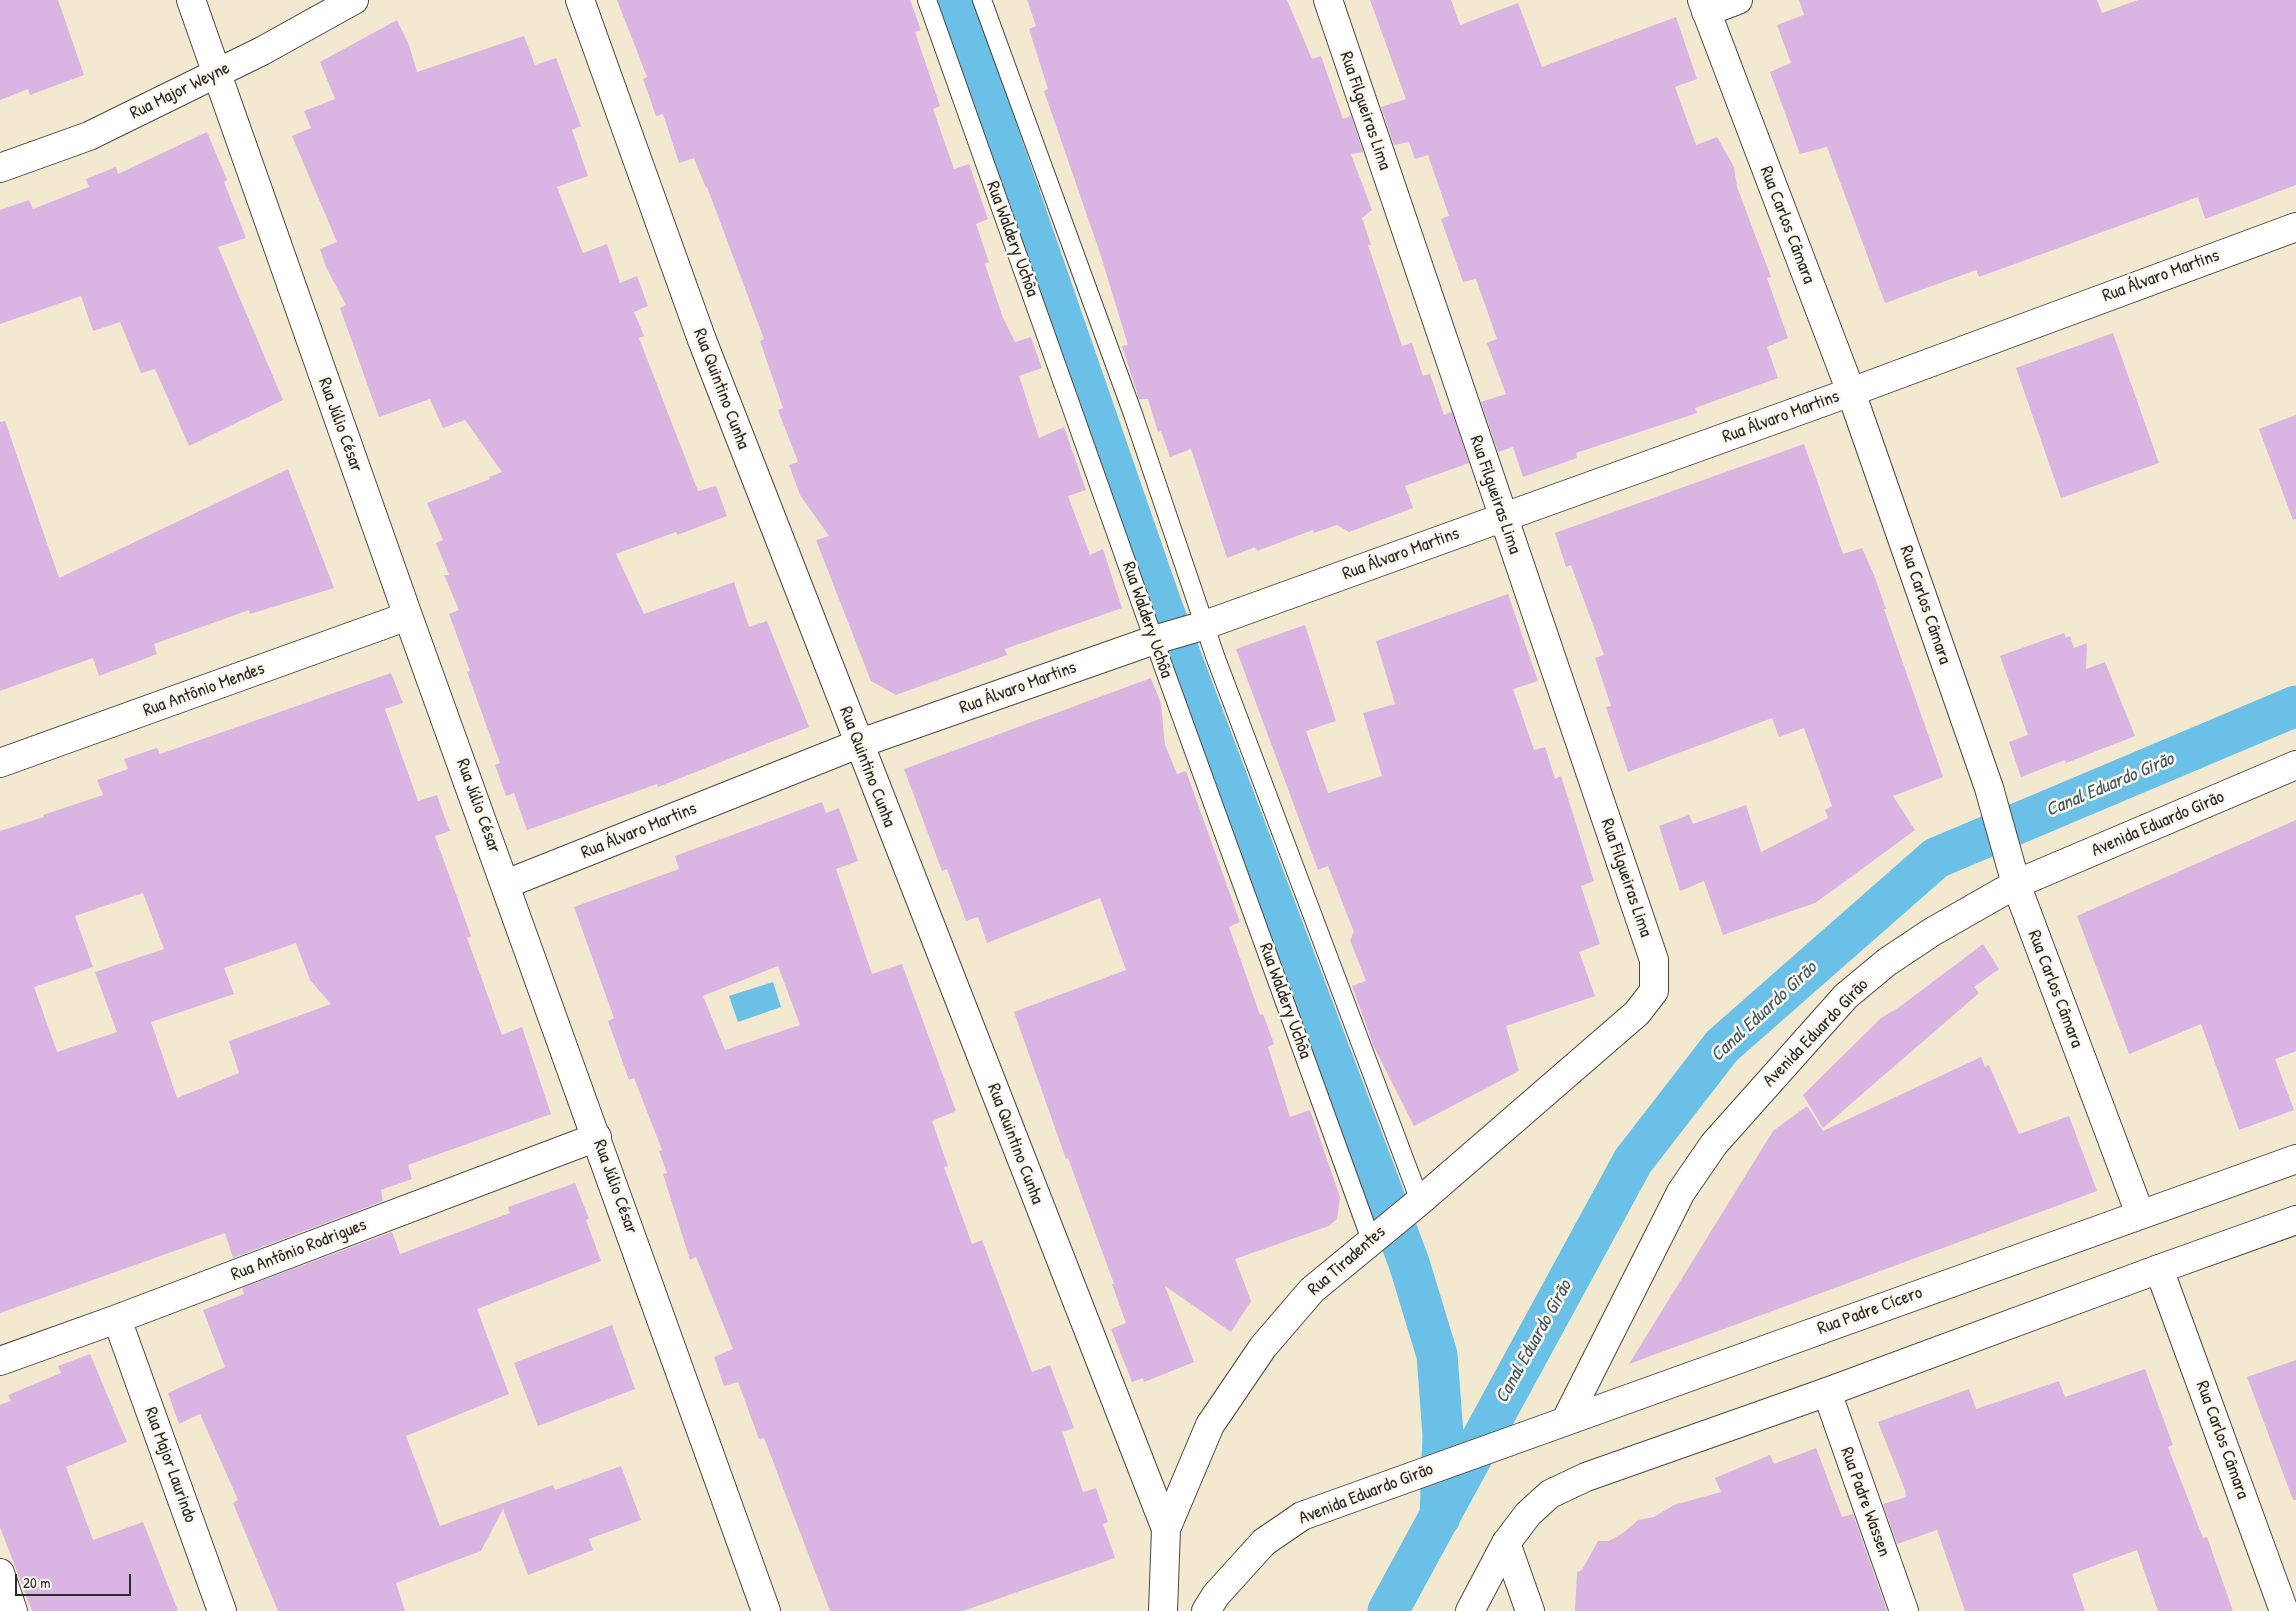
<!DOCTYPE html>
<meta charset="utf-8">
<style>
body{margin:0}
#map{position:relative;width:2296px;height:1611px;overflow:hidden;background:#f2e9d0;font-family:"Patrick Hand",sans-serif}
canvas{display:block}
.scale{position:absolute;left:15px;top:1574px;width:116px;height:22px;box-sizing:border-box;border:2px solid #2b2b2b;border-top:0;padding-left:6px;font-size:15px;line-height:18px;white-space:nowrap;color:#2b2b2b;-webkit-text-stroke:4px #fbf7ec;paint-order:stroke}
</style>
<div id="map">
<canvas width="2296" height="1611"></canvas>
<div class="scale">20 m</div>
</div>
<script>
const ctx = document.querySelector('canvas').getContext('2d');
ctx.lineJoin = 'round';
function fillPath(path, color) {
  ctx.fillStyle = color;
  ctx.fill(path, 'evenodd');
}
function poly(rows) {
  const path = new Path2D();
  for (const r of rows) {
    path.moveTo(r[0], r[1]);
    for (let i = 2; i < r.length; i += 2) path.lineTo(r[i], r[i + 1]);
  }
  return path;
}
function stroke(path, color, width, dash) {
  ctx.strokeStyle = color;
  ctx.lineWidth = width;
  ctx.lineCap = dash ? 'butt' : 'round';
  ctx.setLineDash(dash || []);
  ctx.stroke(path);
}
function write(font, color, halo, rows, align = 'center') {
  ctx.font = font + ' "Patrick Hand",sans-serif';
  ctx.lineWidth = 5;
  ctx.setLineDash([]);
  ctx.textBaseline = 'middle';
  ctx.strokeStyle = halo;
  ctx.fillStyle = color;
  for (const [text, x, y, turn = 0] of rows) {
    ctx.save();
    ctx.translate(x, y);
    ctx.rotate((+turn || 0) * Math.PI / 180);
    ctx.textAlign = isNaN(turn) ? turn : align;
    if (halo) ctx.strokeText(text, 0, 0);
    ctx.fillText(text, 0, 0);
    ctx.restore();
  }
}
const water = poly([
 [773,982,781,1007,738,1022,729,996]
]);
const canal = poly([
 [952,0,1161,604,1409,1263,1437,1355,1443,1435,1440,1517],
 [1388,1611,1633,1161,1722,1046,1936,858,2296,706]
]);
const building = poly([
 [0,0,58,0,84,75,30,95,28,89,0,100],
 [617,0,910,0,921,30,915,32,940,106,933,109,954,169,969,164,988,219,976,224,989,262,985,264,1003,318,1015,342,1031,337,1042,368,1019,376,1039,438,1064,427,1086,490,1068,496,1090,555,1103,549,1122,608,1005,649,1007,655,896,695,871,681,816,540,829,536,800,495,789,465,798,462,778,410,783,408,760,341,764,339,707,187,706,188,694,158,679,163,663,114,656,116,643,79,647,77],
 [1027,0,1287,0,1312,59,1321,56,1343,119,1351,116,1363,152,1351,154,1372,210,1362,218,1371,245,1368,245,1402,346,1412,343,1423,376,1430,374,1444,415,1452,412,1469,463,1405,486,1413,508,1349,532,1337,525,1314,533,1313,530,1257,551,1255,547,1227,558,1191,449,1170,457,1161,431,1158,432,1148,399,1139,399,1122,346,1128,345,1100,253,1044,91,1048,89,1029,29,1036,26],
 [1370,0,1451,0,1460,25,1518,3,1542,67,1676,17,1697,79,1675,87,1696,145,1717,137,1734,167,1737,187,1771,277,1767,278,1788,338,1767,347,1778,378,1695,408,1697,413,1576,453,1577,458,1523,477,1513,447,1498,452,1481,402,1506,394,1487,343,1497,339,1476,279,1463,282,1441,219,1449,216,1428,155,1415,159,1409,142,1394,145,1381,107,1406,99],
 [1799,0,2097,0,2102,13,2138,0,2296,0,2296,185,2205,219,2198,197,1979,277,1976,270,1885,303,1827,147,1800,154,1770,72,1791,63,1777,25,1804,15],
 [397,20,409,45,417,72,524,36,535,65,556,58,581,126,572,130,588,176,557,187,583,253,607,244,620,283,637,276,648,306,634,312,644,336,639,338,698,491,716,486,727,516,677,535,676,532,616,554,644,614,734,582,749,627,767,621,809,727,658,787,657,784,527,830,514,793,506,796,495,765,500,763,467,672,470,671,449,614,459,610,444,575,449,575,436,543,443,540,427,503,490,479,489,477,502,472,465,420,443,428,430,399,379,417,340,308,346,305,326,267,320,249,337,242,292,136,311,128,304,111,335,99,320,62],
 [207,132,227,180,224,182,246,238,218,247,283,400,189,446,155,369,141,373,120,322,93,331,81,296,0,324,0,210,29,200,33,209,89,187,86,179,116,167,118,174],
 [2113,333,2159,463,2061,498,2016,368],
 [2296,415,2296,519,2293,520,2259,429],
 [5,421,59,578,288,469,334,588,250,614,249,610,154,644,157,654,99,676,93,658,0,691,0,422],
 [1804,444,1843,554,1862,548,1874,575,1886,609,1884,609,1943,777,1893,796,1915,830,1836,888,1815,903,1723,935,1704,881,1680,891,1659,826,1689,815,1693,824,1746,805,1761,852,1828,818,1825,810,1832,806,1804,728,1779,737,1772,718,1628,772,1606,707,1611,706,1595,658,1604,655,1571,565,1566,567,1555,533],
 [1508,594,1538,681,1513,689,1534,750,1545,747,1555,779,1561,776,1594,881,1581,886,1600,944,1579,952,1595,996,1506,1026,1519,1071,1414,1126,1374,1047,1352,986,1366,981,1350,940,1354,932,1328,866,1318,870,1236,649,1305,625,1336,721,1306,731,1328,793,1382,776,1363,713,1395,704,1376,641],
 [2064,633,2066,638,2070,636,2074,648,2087,643,2086,669,2105,662,2135,736,2066,763,2065,760,2021,777,2009,742,2028,735,2000,656],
 [391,673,403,703,385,709,418,801,437,795,442,810,450,831,435,836,471,936,467,938,502,1035,522,1027,551,1114,408,1165,412,1179,381,1190,383,1201,233,1258,225,1233,0,1313,0,831,44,817,43,815,103,795,97,780,128,769,124,759,157,748,160,754],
 [143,893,164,949,95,972,117,1032,57,1052,34,987,93,967,75,916],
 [296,943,310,980,331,1004,229,1041,239,1073,177,1098,151,1022,234,994,224,968],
 [1151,678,1161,704,1165,745,1177,774,1186,771,1240,922,1229,927,1260,1015,1263,1014,1274,1044,1268,1047,1290,1117,1310,1110,1340,1197,1337,1219,1329,1226,1235,1259,1251,1301,1231,1332,1165,1286,1194,1362,1144,1382,1143,1378,1132,1382,1111,1329,1126,1323,1112,1284,1114,1284,1068,1158,1066,1159,1014,1012,1126,970,1100,898,987,943,978,917,966,921,947,869,942,871,904,769],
 [822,802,826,813,839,808,858,861,836,869,872,974,902,964,956,1111,932,1121,948,1166,944,1167,972,1244,982,1240,1032,1372,1050,1365,1074,1428,1062,1432,1083,1492,1096,1488,1108,1522,1103,1524,1115,1558,963,1611,830,1611,764,1438,759,1439,738,1382,724,1386,714,1357,733,1349,696,1257,690,1260,663,1174,667,1173,659,1151,662,1150,634,1078,629,1080,608,1021,614,1018,574,907,679,869,675,856],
 [778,966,800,1025,725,1050,703,996],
 [2296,820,2296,1051,2275,1059,2294,1110,2239,1130,2201,1024,2129,1054,2077,916],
 [1983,944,1999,969,1974,987,1979,993,1823,1128,1803,1095,1881,1018,1898,1008],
 [1981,1057,1985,1067,1989,1065,2019,1134,2069,1116,2097,1191,1629,1364,1773,1131,1807,1106,1823,1131],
 [575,1183,589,1219,586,1220,601,1261,477,1309,509,1394,406,1436,440,1526,553,1485,555,1490,621,1466,641,1520,589,1539,593,1550,528,1575,503,1509,481,1551,396,1583,405,1611,278,1611,233,1503,238,1500,200,1414,179,1424,168,1393,225,1367,203,1310,244,1294,242,1288,392,1232,400,1254,510,1213,508,1207],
 [612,1325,635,1389,538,1426,514,1363],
 [90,1354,127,1442,66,1467,93,1540,143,1522,178,1611,32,1611,0,1527,0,1405,11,1401,8,1395,61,1373,58,1366],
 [2296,1360,2296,1500,2293,1500,2247,1377],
 [2145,1369,2173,1445,2168,1447,2203,1538,2207,1537,2233,1611,2158,1611,2137,1550,2072,1574,2085,1611,1965,1611,1937,1530,1897,1544,1883,1504,1906,1497,1905,1490,1878,1422,1969,1389,1976,1409,2059,1381,2065,1397],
 [1816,1448,1842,1517,1853,1514,1887,1611,1575,1611,1577,1572,1582,1570,1598,1541,1609,1541,1623,1533,1638,1520,1654,1517,1674,1505,1721,1492,1715,1478,1770,1455,1774,1464]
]);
const service = poly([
 [927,0,1165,671,1371,1240],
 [982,0,1133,414,1215,656,1420,1201]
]);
const minor = poly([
 [191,0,408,616,766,1611],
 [580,0,702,340,1166,1529],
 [1702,0,1851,392,1989,788,2016,884,2140,1214],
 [1706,12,1738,0],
 [0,168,89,136,262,51,354,0],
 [0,763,408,616],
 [506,884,858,744,1154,640,1202,626,1851,392,2296,227],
 [2159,1269,2284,1611],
 [117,1319,222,1611],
 [0,1361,117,1319,597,1137],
 [1827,1392,1904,1611],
 [1566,1420,1681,1192,1714,1144,1846,996,1887,962,1932,932,2016,884,2296,765],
 [1506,1543,1530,1611],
 [0,1573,13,1611],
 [1163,1611,1166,1529,1210,1425,1263,1347,1312,1290,1420,1201,1637,1013,1654,991,1654,960,1328,0]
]);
const primary = poly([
 [1206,1611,1216,1595,1264,1542,1302,1516,2296,1159],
 [1470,1611,1506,1543,1528,1514,1550,1494,1586,1477,1827,1392,2159,1269,2296,1220]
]);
const streetNames = [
 ["Rua Major Weyne",180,91,-26],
 ["Rua Filgueiras Lima",1365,111,71],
 ["Rua Carlos Câmara",1787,225,69],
 ["Rua Waldery Uchôa",1012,239,70],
 ["Rua Álvaro Martins",2161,276,-20],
 ["Rua Quintino Cunha",721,389,69],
 ["Rua Álvaro Martins",1781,417,-20],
 ["Rua Júlio César",340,425,70],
 ["Rua Filgueiras Lima",1495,495,71],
 ["Rua Álvaro Martins",1401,554,-20],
 ["Rua Carlos Câmara",1925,605,71],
 ["Rua Waldery Uchôa",1147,620,71],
 ["Rua Álvaro Martins",1018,688,-20],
 ["Rua Antônio Mendes",204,690,-20],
 ["Rua Quintino Cunha",867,767,69],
 ["Rua Júlio César",478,806,70],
 ["Avenida Eduardo Girão",2158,824,-23],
 ["Rua Álvaro Martins",639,831,-22],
 ["Rua Filgueiras Lima",1626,878,71],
 ["Rua Carlos Câmara",2055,989,69],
 ["Rua Waldery Uchôa",1285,1001,70],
 ["Avenida Eduardo Girão",1816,1033,-46],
 ["Rua Quintino Cunha",1015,1144,69],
 ["Rua Júlio César",615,1187,70],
 ["Rua Antônio Rodrigues",299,1250,-21],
 ["Rua Tiradentes",1347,1261,-41],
 ["Rua Padre Cícero",1870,1311,-20],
 ["Rua Carlos Câmara",2222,1440,70],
 ["Rua Major Laurindo",170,1465,70],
 ["Avenida Eduardo Girão",1366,1494,-21],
 ["Rua Padre Wassen",1865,1502,70]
];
const waterNames = [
 ["Canal Eduardo Girão",2110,785,-23],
 ["Canal Eduardo Girão",1764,1012,-43],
 ["Canal Eduardo Girão",1534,1342,-61]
];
fillPath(water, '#6bc0e8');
stroke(canal, '#6bc0e8', 41);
fillPath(building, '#dab5e3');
stroke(service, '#494844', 20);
stroke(minor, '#494844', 30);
stroke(primary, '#494844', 30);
stroke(service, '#fff', 18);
stroke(minor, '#fff', 28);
stroke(primary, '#fff', 28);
write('18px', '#2b2b2b', '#fbf7ec', streetNames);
write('italic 19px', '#3e5864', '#fbf7ec', waterNames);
</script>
